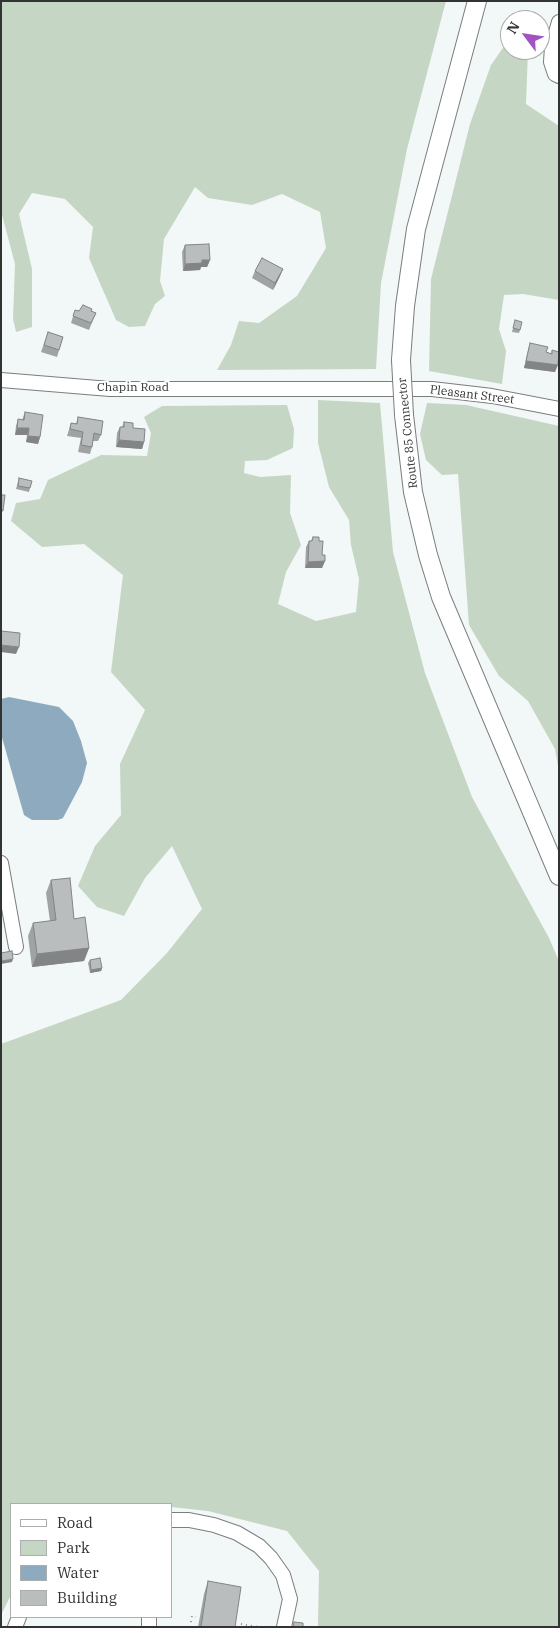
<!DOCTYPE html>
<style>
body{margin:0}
#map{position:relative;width:560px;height:1628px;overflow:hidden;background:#f2f7f7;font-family:"IBM Plex Serif",serif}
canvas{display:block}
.frame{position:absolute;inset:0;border:2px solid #323333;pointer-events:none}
.legend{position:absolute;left:10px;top:1503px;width:162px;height:115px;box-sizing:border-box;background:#fff;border:1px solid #adadad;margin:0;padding:6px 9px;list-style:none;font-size:15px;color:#323333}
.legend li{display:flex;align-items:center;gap:10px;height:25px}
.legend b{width:25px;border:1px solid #adadad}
.north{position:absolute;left:500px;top:10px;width:50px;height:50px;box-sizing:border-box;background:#fff;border:1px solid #adadad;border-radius:50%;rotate:301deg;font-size:14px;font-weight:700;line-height:20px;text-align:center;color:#323333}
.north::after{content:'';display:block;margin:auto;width:18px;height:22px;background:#a252c3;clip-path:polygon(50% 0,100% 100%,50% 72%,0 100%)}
</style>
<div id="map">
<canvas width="560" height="1628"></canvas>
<div class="frame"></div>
<ul class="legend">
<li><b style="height:6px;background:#fff"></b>Road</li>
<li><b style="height:14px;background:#c6d6c4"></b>Park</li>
<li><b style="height:14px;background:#8daabf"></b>Water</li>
<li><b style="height:14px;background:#b9bdbe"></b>Building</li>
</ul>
<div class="north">N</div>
</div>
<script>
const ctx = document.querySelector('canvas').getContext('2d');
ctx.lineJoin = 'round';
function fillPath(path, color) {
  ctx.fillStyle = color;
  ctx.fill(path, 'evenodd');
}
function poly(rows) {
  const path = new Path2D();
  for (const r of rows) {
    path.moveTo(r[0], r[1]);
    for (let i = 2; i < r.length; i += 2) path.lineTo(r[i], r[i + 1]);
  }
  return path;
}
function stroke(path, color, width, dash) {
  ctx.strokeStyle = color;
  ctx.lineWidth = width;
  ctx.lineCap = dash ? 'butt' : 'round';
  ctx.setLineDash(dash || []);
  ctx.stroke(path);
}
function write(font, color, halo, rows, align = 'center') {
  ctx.font = font + ' "IBM Plex Serif",serif';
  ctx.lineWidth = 4;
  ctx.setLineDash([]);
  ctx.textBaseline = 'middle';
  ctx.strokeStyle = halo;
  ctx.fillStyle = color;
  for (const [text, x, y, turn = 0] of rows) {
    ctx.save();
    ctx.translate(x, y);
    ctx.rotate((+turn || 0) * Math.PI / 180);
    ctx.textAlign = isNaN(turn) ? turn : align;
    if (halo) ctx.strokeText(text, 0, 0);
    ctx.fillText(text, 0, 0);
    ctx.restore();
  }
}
const green = poly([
 [1,1,446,1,407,149,381,283,376,369,217,370,231,345,239,321,259,323,297,296,326,248,320,212,282,194,252,205,208,198,195,187,164,239,160,281,165,296,155,304,145,326,129,327,116,320,89,258,93,227,65,199,32,193,19,214,32,269,32,327,16,332,13,319,15,264,1,211],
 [507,42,510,43,510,50,528,50,526,104,559,126,559,300,523,294,504,295,499,329,506,351,502,384,429,371,431,279,470,124,491,65],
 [318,400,380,403,393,552,425,673,472,797,549,938,559,961,559,1627,318,1627,319,1571,287,1531,208,1511,171,1507,171,1504,11,1504,11,1595,1,1615,1,1044,121,1000,167,953,202,909,172,846,145,878,124,916,97,907,78,886,95,846,121,815,120,764,145,710,111,672,123,575,84,544,42,547,11,521,16,503,40,499,48,480,101,455,147,456,151,433,144,417,162,406,287,405,294,429,293,448,267,460,245,461,244,473,260,477,291,475,290,513,301,545,286,572,278,604,316,621,356,612,359,579,351,545,349,520,329,487,318,443],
 [427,403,466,405,559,426,559,771,555,749,528,701,499,676,469,625,458,474,442,475,426,460,420,434]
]);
const water = poly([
 [9,697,59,707,73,721,81,741,87,763,82,782,63,818,58,820,32,820,24,815,1,734,1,699]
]);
const path = poly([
 [241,1624,258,1627],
 [190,1627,192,1616,196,1617]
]);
const minor = poly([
 [559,22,552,47,551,62,555,74,559,76],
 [1,380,110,389,432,389,492,396,559,409],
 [1,863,16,947],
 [171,1520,189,1520,214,1525,237,1533,259,1546,271,1558,283,1575,290,1599,284,1627],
 [149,1617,149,1627],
 [15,1627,19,1617]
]);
const major = poly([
 [401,360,405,306,416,229,477,1],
 [404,415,413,492,428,555,441,597,559,876]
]);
const majorBridge = poly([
 [401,360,404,415]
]);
const wall = poly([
 [185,245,210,260,207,267,201,267,200,270,183,271,182,252],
 [283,269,280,276,273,290,252,278,255,271],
 [75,310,79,311,91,311,96,313,89,330,71,323],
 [515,320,520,330,519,333,512,332],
 [48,332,63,337,57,357,41,352],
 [530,343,546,352,551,354,552,350,555,372,524,368,528,350],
 [25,412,40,437,38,444,26,442,27,435,15,435,16,426,18,419,22,420],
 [78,417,101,435,98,441,93,441,92,447,90,454,78,452,81,438,67,436,71,423,76,424],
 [124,422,133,428,144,442,142,449,116,447,117,433,120,427,122,427],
 [19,478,30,488,29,492,16,489],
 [313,537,319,541,322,555,325,561,322,568,305,568,306,547,309,541,311,541],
 [51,880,74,919,89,948,84,961,32,967,28,936,33,923,50,921,46,893],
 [90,960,102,968,101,971,90,973,88,963],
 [208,1581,235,1627,198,1627,204,1594]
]);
const shadedWall = poly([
 [202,260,210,260,207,267,201,267,200,270,183,271,185,264],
 [283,269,280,276,273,290,275,283],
 [526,361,558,365,555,372,524,368],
 [17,428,29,428,27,435,15,435],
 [28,436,40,437,38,444,26,442],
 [119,440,144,442,142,449,116,447],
 [325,561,322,568,305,568,308,562],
 [1,645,19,647,16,654,1,652],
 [89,948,84,961,32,967,37,954],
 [13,959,12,962,1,964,2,961],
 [102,968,101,971,90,973,91,970]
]);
const building = poly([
 [209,244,210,260,202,260,202,263,185,264,185,245,209,244],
 [262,258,283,269,275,283,255,271,262,258],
 [83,305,92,309,91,311,96,313,91,323,73,316,75,310,79,311,83,305],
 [515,320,522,322,520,330,513,328,515,320],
 [48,332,63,337,59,350,44,345,48,332],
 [530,343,548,347,546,352,552,354,552,350,559,352,558,365,526,361,530,343],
 [25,412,43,415,40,437,28,436,29,428,17,428,18,419,24,420,25,412],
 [78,417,103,421,101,435,94,433,92,447,81,445,83,432,70,429,71,423,77,424,78,417],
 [124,422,133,423,133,428,145,429,144,442,119,440,120,427,124,427,124,422],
 [19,478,32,481,30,488,18,486,19,478],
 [1,495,5,495,3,511,1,511,1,495],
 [313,537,319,537,319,541,323,541,322,555,325,555,325,561,308,562,309,541,312,541,313,537],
 [1,631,20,633,19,647,1,645,1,631],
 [70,878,74,919,85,917,89,948,37,954,33,923,56,920,51,880,70,878],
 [12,951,13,959,2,961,1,953,12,951],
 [100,958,102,968,91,970,90,960,100,958],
 [208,1581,241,1587,235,1627,201,1627,208,1581],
 [294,1622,303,1623,303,1627,293,1627,294,1622]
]);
const streetNames = [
 ["Chapin Road",133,388],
 ["Pleasant Street",472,395,7],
 ["Route 85 Connector",408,433,-96]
];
fillPath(green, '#c6d6c4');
fillPath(water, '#8daabf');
stroke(minor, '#7a7e7d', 16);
stroke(major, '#7a7e7d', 20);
stroke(path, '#8f9191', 2, [1, 4]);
stroke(minor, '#fff', 14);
stroke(major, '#fff', 18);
stroke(majorBridge, '#7a7e7d', 20, []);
stroke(majorBridge, '#fff', 18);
fillPath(wall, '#9fa3a3');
fillPath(shadedWall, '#828485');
fillPath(building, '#b9bdbe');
stroke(building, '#828485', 1);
write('12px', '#323333', '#fff', streetNames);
</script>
